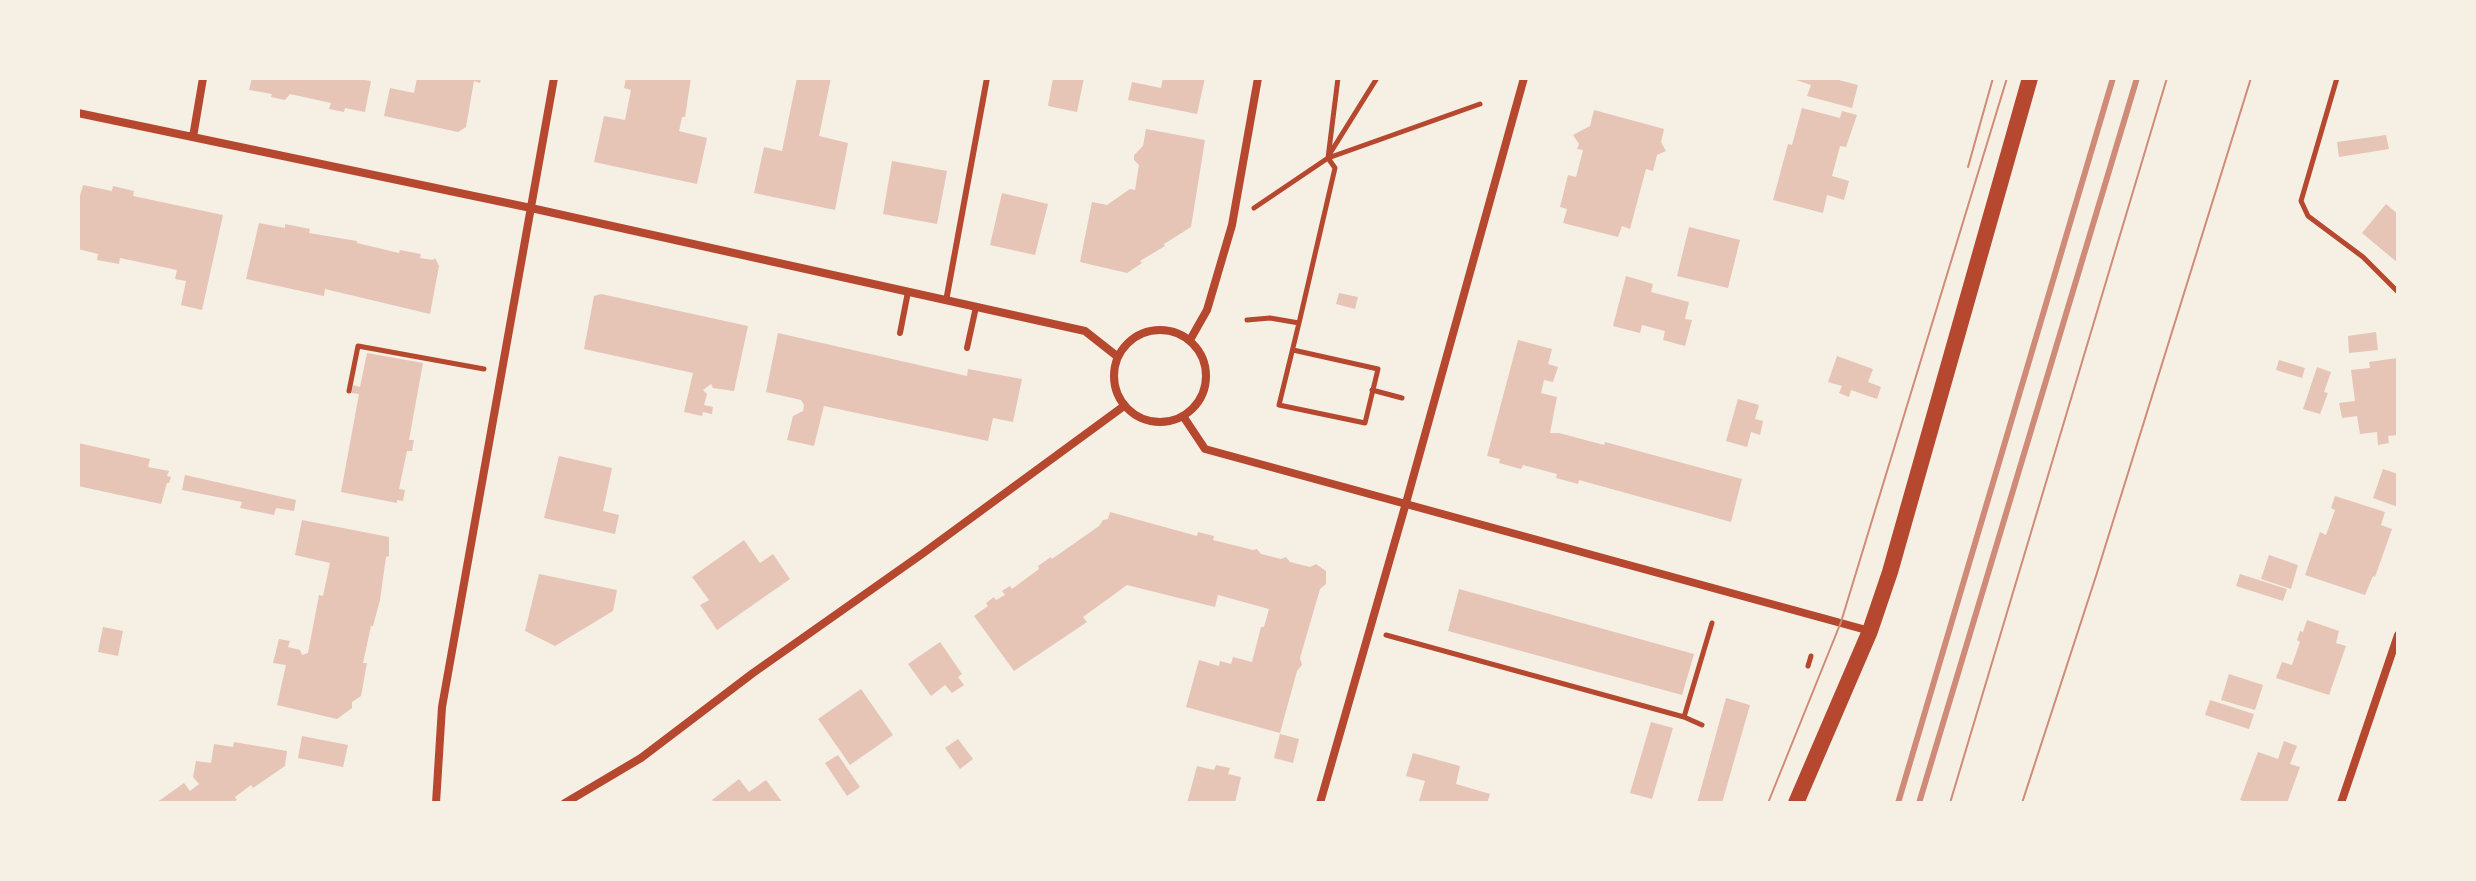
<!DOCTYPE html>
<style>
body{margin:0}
#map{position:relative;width:2476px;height:881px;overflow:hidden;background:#f6efe4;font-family:Figtree,sans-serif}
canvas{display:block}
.frame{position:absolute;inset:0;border:80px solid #f6efe4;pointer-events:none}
</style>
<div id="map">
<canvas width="2476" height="881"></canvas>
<div class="frame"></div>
</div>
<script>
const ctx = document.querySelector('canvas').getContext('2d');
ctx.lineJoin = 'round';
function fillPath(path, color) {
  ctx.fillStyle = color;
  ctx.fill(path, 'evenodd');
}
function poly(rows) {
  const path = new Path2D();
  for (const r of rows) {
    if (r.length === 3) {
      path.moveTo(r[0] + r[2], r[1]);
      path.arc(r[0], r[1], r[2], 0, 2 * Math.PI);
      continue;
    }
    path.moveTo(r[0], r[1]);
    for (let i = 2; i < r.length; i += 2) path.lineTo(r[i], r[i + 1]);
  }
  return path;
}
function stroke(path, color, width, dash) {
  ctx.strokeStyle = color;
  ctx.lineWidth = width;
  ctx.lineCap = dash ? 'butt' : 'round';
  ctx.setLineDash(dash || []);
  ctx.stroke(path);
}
const building = poly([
 [252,78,354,78,371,81,365,112,345,108,344,112,329,109,331,103,290,94,285,100,271,97,272,94,249,90],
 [417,78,481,78,480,83,474,81,466,127,458,132,384,116,390,88,414,93],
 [626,78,691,78,685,117,682,117,679,131,707,138,697,184,594,162,604,116,625,120,631,90,624,88],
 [797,78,831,78,819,136,848,143,835,210,754,193,764,147,782,151],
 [1053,78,1084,78,1077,112,1048,106],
 [1163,78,1205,78,1197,114,1128,100,1132,82,1161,88],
 [1790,78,1831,78,1858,85,1852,108,1807,96,1811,85],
 [1802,108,1840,118,1842,111,1857,115,1846,147,1840,146,1832,176,1849,181,1844,200,1827,195,1823,213,1773,200,1788,144,1792,145],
 [1594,110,1664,129,1661,142,1666,151,1657,155,1653,171,1646,169,1630,229,1622,226,1618,237,1563,223,1567,209,1560,207,1568,175,1576,177,1583,150,1577,149,1579,144,1573,135,1590,126],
 [1146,129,1205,140,1191,227,1164,244,1165,246,1140,261,1142,263,1127,273,1080,262,1092,202,1107,205,1130,189,1135,190,1139,165,1134,160,1134,155,1143,146],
 [2386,135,2389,149,2339,157,2337,142],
 [892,161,947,171,937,224,883,214],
 [83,185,112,191,113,186,134,191,133,196,223,215,202,310,181,305,186,281,175,279,177,270,120,258,119,264,97,260,98,254,78,249,78,203],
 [1002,193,1048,204,1035,255,990,245],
 [2386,204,2398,214,2398,263,2362,233],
 [259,223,285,228,285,224,310,229,309,233,357,241,357,243,399,253,400,250,421,254,420,258,433,260,435,258,439,266,430,314,325,289,324,296,246,279],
 [1689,227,1740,240,1728,288,1677,276],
 [1626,276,1653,284,1651,292,1689,302,1685,319,1692,320,1685,346,1663,340,1665,331,1642,325,1640,333,1613,326],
 [1339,293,1358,297,1355,309,1336,304],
 [601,294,748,326,734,391,713,388,711,384,703,390,707,394,704,405,713,407,712,414,703,412,702,416,684,412,693,373,584,349,594,296],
 [2376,332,2378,350,2349,353,2348,336],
 [778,333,967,376,968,369,1022,379,1013,422,993,418,988,441,824,406,814,446,787,440,793,416,803,411,804,405,801,400,766,392],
 [1518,340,1552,349,1548,364,1558,367,1553,382,1544,380,1541,393,1557,397,1550,433,1559,433,1604,445,1605,442,1742,479,1731,522,1579,480,1578,484,1556,478,1557,474,1523,465,1521,469,1499,463,1500,459,1487,456],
 [367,353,423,363,409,440,414,440,412,451,407,451,399,489,405,490,403,501,397,500,397,503,341,492,359,394,351,393,353,385,360,387],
 [1837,356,1873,369,1868,382,1881,387,1877,399,1851,390,1849,397,1839,393,1842,386,1828,382],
 [2397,358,2398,435,2388,436,2389,443,2378,445,2377,432,2360,434,2357,416,2342,418,2339,403,2355,401,2351,370,2370,368,2369,362],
 [2279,360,2305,368,2302,378,2276,370],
 [2317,367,2331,372,2324,392,2328,393,2320,414,2303,409],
 [1738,399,1759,405,1755,419,1763,421,1760,435,1751,432,1747,447,1726,441],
 [78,443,150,459,148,467,169,471,167,476,171,477,169,483,167,483,161,504,78,486],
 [559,456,612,468,603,511,619,515,615,534,544,518],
 [2383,469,2398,474,2398,507,2373,498],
 [185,475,296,500,294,511,276,508,274,515,240,508,242,502,182,490],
 [2335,496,2385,512,2381,525,2392,529,2375,577,2373,576,2365,595,2305,575,2320,532,2326,535,2335,510,2331,508],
 [1110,512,1197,536,1198,532,1214,536,1213,540,1253,550,1257,549,1261,554,1281,559,1286,557,1290,562,1310,567,1316,564,1326,571,1326,584,1320,589,1300,658,1302,665,1297,671,1280,733,1186,707,1199,660,1219,666,1220,661,1231,664,1233,657,1252,662,1261,627,1264,627,1269,609,1218,595,1215,607,1127,585,1083,617,1087,622,1014,671,974,616,988,606,986,603,994,597,996,600,1005,595,1002,591,1010,586,1012,589,1039,569,1038,566,1051,557,1052,559,1099,526,1103,520,1108,519],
 [302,520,389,537,389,556,386,557,380,600,373,626,371,626,363,663,367,663,361,696,352,702,352,708,337,719,277,705,286,665,273,663,279,639,290,641,288,647,300,650,302,655,308,653,319,595,323,596,330,563,295,555],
 [744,540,760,563,773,554,790,579,717,630,700,605,709,600,692,577],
 [2269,555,2298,565,2291,589,2261,579],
 [539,574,617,590,613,611,555,646,525,631],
 [2240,574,2287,589,2283,601,2236,586],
 [1459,589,1694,654,1682,695,1448,631],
 [2307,620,2339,631,2336,643,2346,646,2329,695,2276,678,2282,662,2292,665,2300,642,2297,640,2300,631,2303,632],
 [103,627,123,631,118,656,98,652],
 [940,642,962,674,958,677,964,685,952,693,945,685,931,696,908,664],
 [2229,674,2263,685,2255,710,2221,700],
 [861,689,893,735,850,765,818,719],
 [1726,698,1750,705,1722,803,1697,803],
 [2210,700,2254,714,2249,729,2205,715],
 [1651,722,1673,728,1652,799,1630,793],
 [1280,734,1299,739,1293,763,1274,758],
 [302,736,348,745,343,767,298,758],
 [958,739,973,759,960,769,945,748],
 [2284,741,2297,746,2290,764,2300,767,2287,803,2249,803,2240,800,2258,752,2278,759],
 [234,742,287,751,285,766,253,788,251,785,235,797,237,800,232,803,156,803,184,783,190,791,199,784,193,777,196,761,211,763,214,744,233,747],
 [1413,753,1460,766,1456,784,1490,794,1487,803,1419,801,1425,781,1406,776],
 [838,755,860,787,847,796,825,763],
 [1216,765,1230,768,1228,774,1241,777,1235,803,1187,803,1197,766,1214,770],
 [739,779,749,792,766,780,783,803,714,803,712,800]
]);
const path = poly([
 [2337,78,2301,201,2308,216,2363,257,2398,292],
 [1329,155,1377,78],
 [1254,208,1328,158,1480,104],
 [1247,320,1270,318,1299,323,1335,168,1328,158,1338,78],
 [1293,350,1378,369,1365,423,1279,405,1299,323],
 [1372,390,1402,398],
 [349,391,358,346,484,369],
 [1386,635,1684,717,1712,623],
 [1808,666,1811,656],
 [1684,717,1702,725]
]);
const service = poly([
 [946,301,987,78],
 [900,333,908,292],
 [967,348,976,307]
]);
const minor = poly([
 [78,113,531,208,1085,331,1118,357],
 [193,137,203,78],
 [1160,376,46],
 [1190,340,1207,310,1232,225,1258,78],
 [1183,416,1205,449,1870,631],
 [436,803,442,707,554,78],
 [565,803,641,758,753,673,922,554,1124,406],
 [1320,803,1406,503,1524,78],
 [2341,803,2398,635]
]);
const secondary = poly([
 [1796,803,1870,631,1890,572,2030,78]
]);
const tram = poly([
 [1968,167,1993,78],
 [1768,803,1841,622,2007,78],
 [1950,803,2167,78],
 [2022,803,2096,576,2251,78]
]);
const rail = poly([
 [1898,803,2113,78],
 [1919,803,2137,78]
]);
fillPath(building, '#e6c5b7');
stroke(path, '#b5482f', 5);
stroke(service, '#b5482f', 6);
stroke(minor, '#b5482f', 8);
stroke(secondary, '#b5482f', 16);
stroke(tram, '#cf8b77', 2);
stroke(rail, '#cf8b77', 6);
</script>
